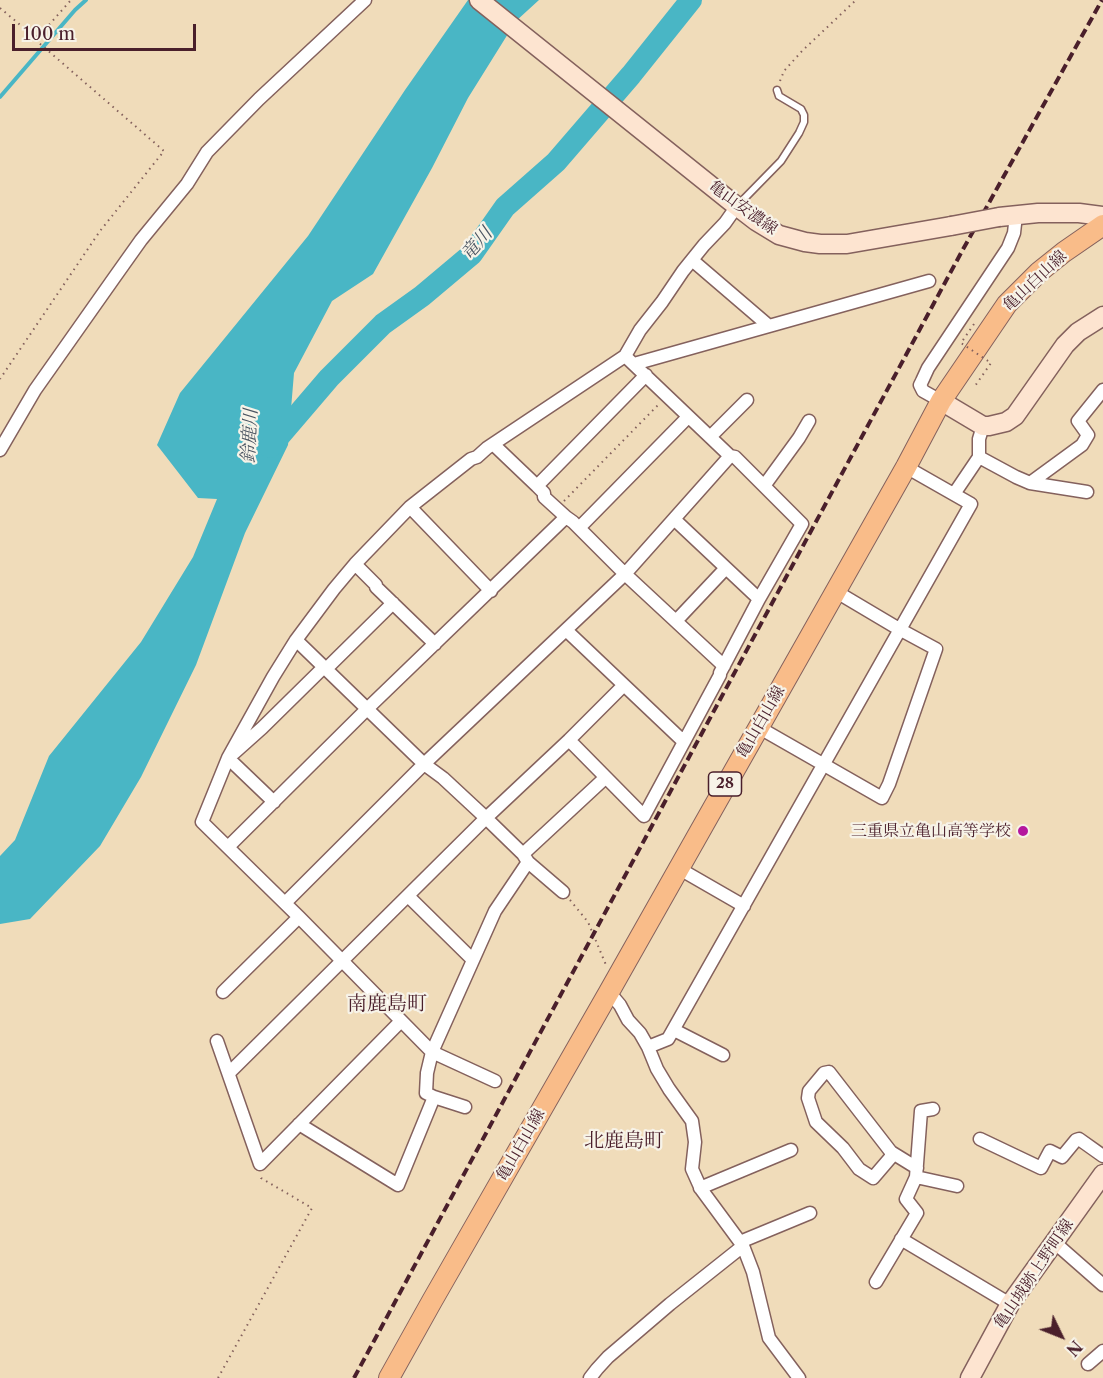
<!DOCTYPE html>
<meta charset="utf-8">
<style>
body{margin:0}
#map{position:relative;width:1103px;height:1378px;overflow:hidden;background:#f0dcba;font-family:"Libre Caslon Text",serif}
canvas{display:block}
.north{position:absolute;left:1031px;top:1306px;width:60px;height:60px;-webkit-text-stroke:4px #f7f3e8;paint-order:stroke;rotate:133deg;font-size:16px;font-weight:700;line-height:24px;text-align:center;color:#4a1f2b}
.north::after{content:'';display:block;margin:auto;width:21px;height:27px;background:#4a1f2b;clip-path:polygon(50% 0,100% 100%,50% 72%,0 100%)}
.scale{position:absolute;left:12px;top:24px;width:184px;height:27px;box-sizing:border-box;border:3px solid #4a1f2b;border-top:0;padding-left:8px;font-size:18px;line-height:21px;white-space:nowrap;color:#4a1f2b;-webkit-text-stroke:4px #f7f3e8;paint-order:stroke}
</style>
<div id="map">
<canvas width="1103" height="1378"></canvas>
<div class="north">N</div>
<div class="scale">100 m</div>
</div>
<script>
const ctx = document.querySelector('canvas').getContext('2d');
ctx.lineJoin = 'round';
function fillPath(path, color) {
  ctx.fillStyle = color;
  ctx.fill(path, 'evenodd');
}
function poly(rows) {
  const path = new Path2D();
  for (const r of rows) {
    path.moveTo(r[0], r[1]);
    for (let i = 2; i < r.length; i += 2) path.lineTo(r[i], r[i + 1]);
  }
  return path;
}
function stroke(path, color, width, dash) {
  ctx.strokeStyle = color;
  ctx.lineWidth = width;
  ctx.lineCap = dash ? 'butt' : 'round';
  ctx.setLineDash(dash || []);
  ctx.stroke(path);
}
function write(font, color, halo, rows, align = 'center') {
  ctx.font = font + ' "Libre Caslon Text","Noto Serif JP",serif';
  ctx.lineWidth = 4.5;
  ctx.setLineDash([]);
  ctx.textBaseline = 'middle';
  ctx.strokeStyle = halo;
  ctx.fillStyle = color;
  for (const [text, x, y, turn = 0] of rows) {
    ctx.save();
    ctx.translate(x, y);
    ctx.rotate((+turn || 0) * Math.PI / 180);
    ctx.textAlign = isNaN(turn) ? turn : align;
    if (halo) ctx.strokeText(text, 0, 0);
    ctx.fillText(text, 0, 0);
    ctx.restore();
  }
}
const water = poly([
 [468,0,539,0,516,21,468,98,432,168,373,274,332,301,294,373,288,445,245,533,196,665,141,777,100,846,30,919,0,924,0,856,15,840,49,756,141,642,193,557,217,499,198,498,157,445,180,393,308,236,405,90]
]);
const stream = poly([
 [0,97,75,10,86,0]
]);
const river = poly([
 [270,447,329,378,383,324,422,296,472,254,505,207,556,162,631,75,691,0]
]);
const path = poly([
 [0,8,37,39,38,42,164,151,100,231,0,379],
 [36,37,41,34,71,0],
 [780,81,784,71,802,51,856,0],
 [564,501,659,404],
 [570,900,588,922,606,965],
 [218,1378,312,1208,261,1178,261,1176]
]);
const lane = poly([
 [737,206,781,161,799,133,804,122,804,115,801,109,779,96,777,90]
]);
const street = poly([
 [692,260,769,326],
 [634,364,929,281],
 [941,401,923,391,920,385,922,381,928,368,1008,248,1014,233,1016,215],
 [983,426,979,439,979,457,1016,477,1030,483,1087,492],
 [710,437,747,400],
 [493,444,537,486,544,493,544,497,566,517,573,522,625,574,724,666],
 [0,450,35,390,114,278,141,240,187,184,207,152,259,99,365,0],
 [1030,483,1082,445,1088,435,1078,421,1103,390],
 [537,486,646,375],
 [764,486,799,438,809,421],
 [954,494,979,457],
 [410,507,491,591],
 [674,519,759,599],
 [579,528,688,417],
 [355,564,376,585,376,587,435,644],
 [676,621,726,568],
 [566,630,684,742],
 [296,640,424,764,443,778,486,818,523,854,528,862,563,892],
 [326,669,393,603],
 [758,727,882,798,889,784,936,649,899,629,835,591],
 [569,740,644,816,720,675,720,673,759,599,802,524,735,457,730,456,625,356],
 [234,753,262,728,324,667],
 [228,758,274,802],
 [228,847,367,709,566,517],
 [523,854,605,778],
 [678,868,744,906],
 [408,896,473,960],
 [285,903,424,764,625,574,730,456],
 [223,992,299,917],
 [609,992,620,1005,628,1020,640,1033,648,1047,657,1069,669,1089,692,1121,695,1142,692,1169,701,1189,743,1246,753,1272,769,1338,799,1378],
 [674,1030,723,1055],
 [217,1041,260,1164,401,1021],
 [648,1047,668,1039,971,504,906,467],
 [229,1073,486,818,569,740,623,686],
 [495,1081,432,1052,299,917,202,822,228,758,273,677,296,640,334,589,355,564,410,507,471,459,477,457,487,448,625,356,640,330,662,302,683,271,704,245,725,223,737,206],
 [434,1097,465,1107],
 [299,1124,398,1185,434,1097,426,1093,427,1073,432,1052,495,911,528,862],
 [980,1139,1041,1168,1050,1151,1062,1157,1076,1140,1079,1139,1103,1156],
 [891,1152,891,1157,873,1178,859,1169,843,1148,816,1122,808,1098,809,1091,824,1073,829,1072,891,1152,917,1168],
 [916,1177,957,1186],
 [700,1188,791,1150],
 [901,1239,1010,1304],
 [740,1242,810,1213],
 [1054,1242,1103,1285],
 [876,1282,917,1213,906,1199,916,1177,921,1111,933,1109],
 [1088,1364,1103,1351],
 [590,1378,597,1369,608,1357,670,1304,743,1246]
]);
const secondary = poly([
 [479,0,730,201,756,221,779,235,805,242,820,244,847,244,951,226],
 [999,217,1038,213,1079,213,1103,216],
 [941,401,983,426,989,426,1006,422,1015,416,1065,345,1078,332,1103,316],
 [970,1378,1010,1304,1103,1174]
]);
const primary = poly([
 [389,1378,432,1301,609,992,906,467,941,401,1007,304,1039,272,1064,252,1103,225]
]);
const rail = poly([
 [354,1378,961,253,1102,0]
]);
const pathBridge = poly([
 [974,324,961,343,991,363,975,386]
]);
const secondaryBridge = poly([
 [951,226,999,217]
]);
const markers = [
 [1023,831,6,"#b5179e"]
];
const shields = [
 [725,784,33]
];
const shieldNames = [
 ["28",725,784]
];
const streetNames = [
 ["亀山安濃線",743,208,36],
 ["亀山白山線",1035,281,-43],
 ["亀山白山線",761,722,-60],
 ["亀山白山線",521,1145,-60],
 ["亀山城跡上野町線",1034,1274,-56]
];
const poiNames = [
 ["三重県立亀山高等学校",1011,831]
];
const waterNames = [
 ["竜川",477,244,-49],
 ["鈴鹿川",250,436,-87]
];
const quarterNames = [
 ["南鹿島町",387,1004],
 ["北鹿島町",624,1141]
];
fillPath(water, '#49b6c5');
stroke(stream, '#49b6c5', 4);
stroke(river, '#49b6c5', 22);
stroke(lane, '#84615d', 9);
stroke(street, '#84615d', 15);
stroke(secondary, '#84615d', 21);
stroke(primary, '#84615d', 22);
stroke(path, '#84615d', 2, [1.5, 4.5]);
stroke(lane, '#fff', 6);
stroke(street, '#fff', 12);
stroke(secondary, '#fde4d0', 18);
stroke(primary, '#f9bc89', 20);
stroke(rail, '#4a1f2b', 4, [9, 4.5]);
stroke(secondaryBridge, '#84615d', 21, []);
stroke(pathBridge, '#84615d', 2, [1.5, 4.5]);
stroke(secondaryBridge, '#fde4d0', 18);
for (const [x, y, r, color] of markers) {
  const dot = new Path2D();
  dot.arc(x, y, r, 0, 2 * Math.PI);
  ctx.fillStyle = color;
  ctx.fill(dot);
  stroke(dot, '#f7f3e8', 2);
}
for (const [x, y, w] of shields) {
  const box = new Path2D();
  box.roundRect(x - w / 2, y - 12, w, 24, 4.5);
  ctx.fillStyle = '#f7f3e8';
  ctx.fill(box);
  stroke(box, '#4a1f2b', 1.5);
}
write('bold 15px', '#4a1f2b', null, shieldNames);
write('16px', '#4a1f2b', '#f7f3e8', streetNames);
write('16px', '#4a1f2b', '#f7f3e8', poiNames, 'right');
write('italic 18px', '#4a5461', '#f7f3e8', waterNames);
write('20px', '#4a1f2b', '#f7f3e8', quarterNames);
</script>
